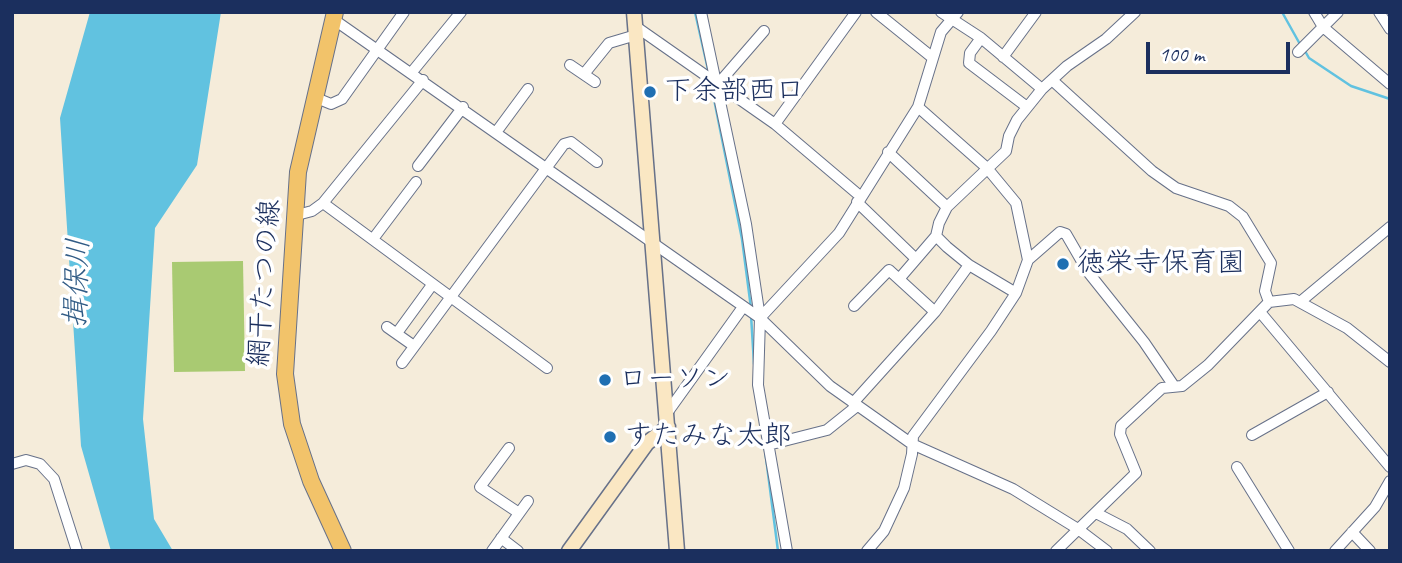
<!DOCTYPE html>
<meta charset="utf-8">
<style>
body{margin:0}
#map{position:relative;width:1402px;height:563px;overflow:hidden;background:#f5ecda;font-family:Caveat,sans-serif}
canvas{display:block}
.frame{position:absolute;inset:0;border:14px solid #1b2f5e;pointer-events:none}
.scale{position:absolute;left:1146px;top:42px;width:144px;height:32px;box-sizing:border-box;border:4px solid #1b2f5e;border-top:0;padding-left:9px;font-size:21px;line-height:24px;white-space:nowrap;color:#1b2f5e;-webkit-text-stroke:5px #fff;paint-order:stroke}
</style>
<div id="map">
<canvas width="1402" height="563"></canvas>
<div class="frame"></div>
<div class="scale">100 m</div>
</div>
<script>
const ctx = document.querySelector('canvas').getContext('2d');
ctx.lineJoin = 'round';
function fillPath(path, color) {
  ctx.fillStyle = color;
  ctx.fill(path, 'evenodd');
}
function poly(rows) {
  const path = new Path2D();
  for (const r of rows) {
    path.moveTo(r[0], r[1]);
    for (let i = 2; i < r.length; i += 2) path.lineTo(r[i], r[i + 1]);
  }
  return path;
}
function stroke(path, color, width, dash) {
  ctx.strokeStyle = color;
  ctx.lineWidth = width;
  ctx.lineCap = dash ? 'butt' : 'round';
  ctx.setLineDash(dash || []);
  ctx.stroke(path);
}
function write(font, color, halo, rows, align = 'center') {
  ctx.font = font + ' Caveat,"Klee One",sans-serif';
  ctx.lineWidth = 7;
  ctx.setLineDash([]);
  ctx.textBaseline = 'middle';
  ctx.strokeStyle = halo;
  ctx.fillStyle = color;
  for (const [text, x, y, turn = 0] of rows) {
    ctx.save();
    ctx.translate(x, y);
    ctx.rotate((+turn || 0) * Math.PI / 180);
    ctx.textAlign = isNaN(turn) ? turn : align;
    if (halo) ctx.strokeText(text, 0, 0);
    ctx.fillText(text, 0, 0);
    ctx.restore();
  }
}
const green = poly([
 [243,261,245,371,174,372,172,262]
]);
const water = poly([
 [90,12,221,12,197,165,155,228,143,419,154,519,173,551,111,551,81,446,60,118]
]);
const stream = poly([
 [695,12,709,74],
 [1282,12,1301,46],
 [1305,51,1309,58,1351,86,1390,99],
 [711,84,742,239,751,308],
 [751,315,754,364],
 [765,450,778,551]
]);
const street = poly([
 [701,12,746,224,760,318,758,385,787,551],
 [876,12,933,58],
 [941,12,981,38,1042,89],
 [1314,12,1323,27,1390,84],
 [1379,12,1390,29],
 [333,19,760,318,830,386,912,444,1013,489,1078,529,1107,551],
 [635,26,775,124,860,196],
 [981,38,970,53,969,63,1027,107],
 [1298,52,1338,12],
 [1003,57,1036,12],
 [570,65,595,82],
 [412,72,461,12],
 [584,74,609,43,636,35],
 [1052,80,1152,171,1176,188,1229,206,1243,217,1271,263,1265,291,1269,302],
 [718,84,764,31],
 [314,97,331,104,342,99,404,12],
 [775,124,856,12],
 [497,131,528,89],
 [888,152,947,207],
 [418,166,463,107],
 [857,202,915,258],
 [323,203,547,368],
 [297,215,312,211,323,203,423,80],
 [373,239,416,182],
 [1028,260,1060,232,1066,234,1088,272,1144,342,1174,386],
 [899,279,936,236],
 [1016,293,969,265,947,247,936,236,939,223,947,207,1006,151,1009,136,1017,120,1042,89,1067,66,1106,39,1135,12],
 [1300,302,1390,227],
 [854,306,889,270,935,312],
 [1260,312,1390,467],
 [760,318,839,233,918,107,941,32,958,12],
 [387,327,414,346],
 [397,333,432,285],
 [402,363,564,144,571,142,597,162],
 [853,403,935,312,969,265],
 [667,413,743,307],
 [1252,435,1328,392],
 [768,445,827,430,857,406],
 [509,448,480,487,519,513],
 [12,464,26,460,40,464,54,479,77,551],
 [1237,467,1289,551],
 [1096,513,1127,529,1150,551],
 [1352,532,1370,551],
 [501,538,518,551],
 [492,551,528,501],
 [867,551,884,531,904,488,912,454,913,436,991,331,1016,293,1028,260,1016,203,987,168,918,107],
 [1056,551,1136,473,1120,434,1121,426,1162,388,1182,386,1208,365,1269,302,1294,299,1347,328,1390,362],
 [1335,551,1375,507,1390,481]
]);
const secondary = poly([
 [634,12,677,551],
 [569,551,647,443,668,427]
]);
const primary = poly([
 [335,12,298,172,285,374,292,424,311,481,343,551]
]);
const markers = [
 [650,92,7,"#1f6fb2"],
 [1063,264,7,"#1f6fb2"],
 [605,380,7,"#1f6fb2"],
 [610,437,7,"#1f6fb2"]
];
const poiNames = [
 ["下余部西口",664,92],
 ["徳栄寺保育園",1077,264],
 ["ローソン",619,380],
 ["すたみな太郎",624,437]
];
const streetNames = [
 ["網干たつの線",265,283,-86]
];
const waterNames = [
 ["揖保川",78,283,-88]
];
fillPath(green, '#a9ca72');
fillPath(water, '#61c2e0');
stroke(stream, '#61c2e0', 2.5);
stroke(street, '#677189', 12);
stroke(secondary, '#677189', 17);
stroke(primary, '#677189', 18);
stroke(street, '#fff', 10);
stroke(secondary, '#fae7c3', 14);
stroke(primary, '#f2c36a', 16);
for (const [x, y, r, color] of markers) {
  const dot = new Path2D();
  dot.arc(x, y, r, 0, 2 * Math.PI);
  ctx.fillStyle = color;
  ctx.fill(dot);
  stroke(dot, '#fff', 2.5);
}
write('28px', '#1b2f5e', '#fff', poiNames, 'left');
write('28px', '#1b2f5e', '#fff', streetNames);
write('italic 30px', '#305b85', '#fff', waterNames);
</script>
